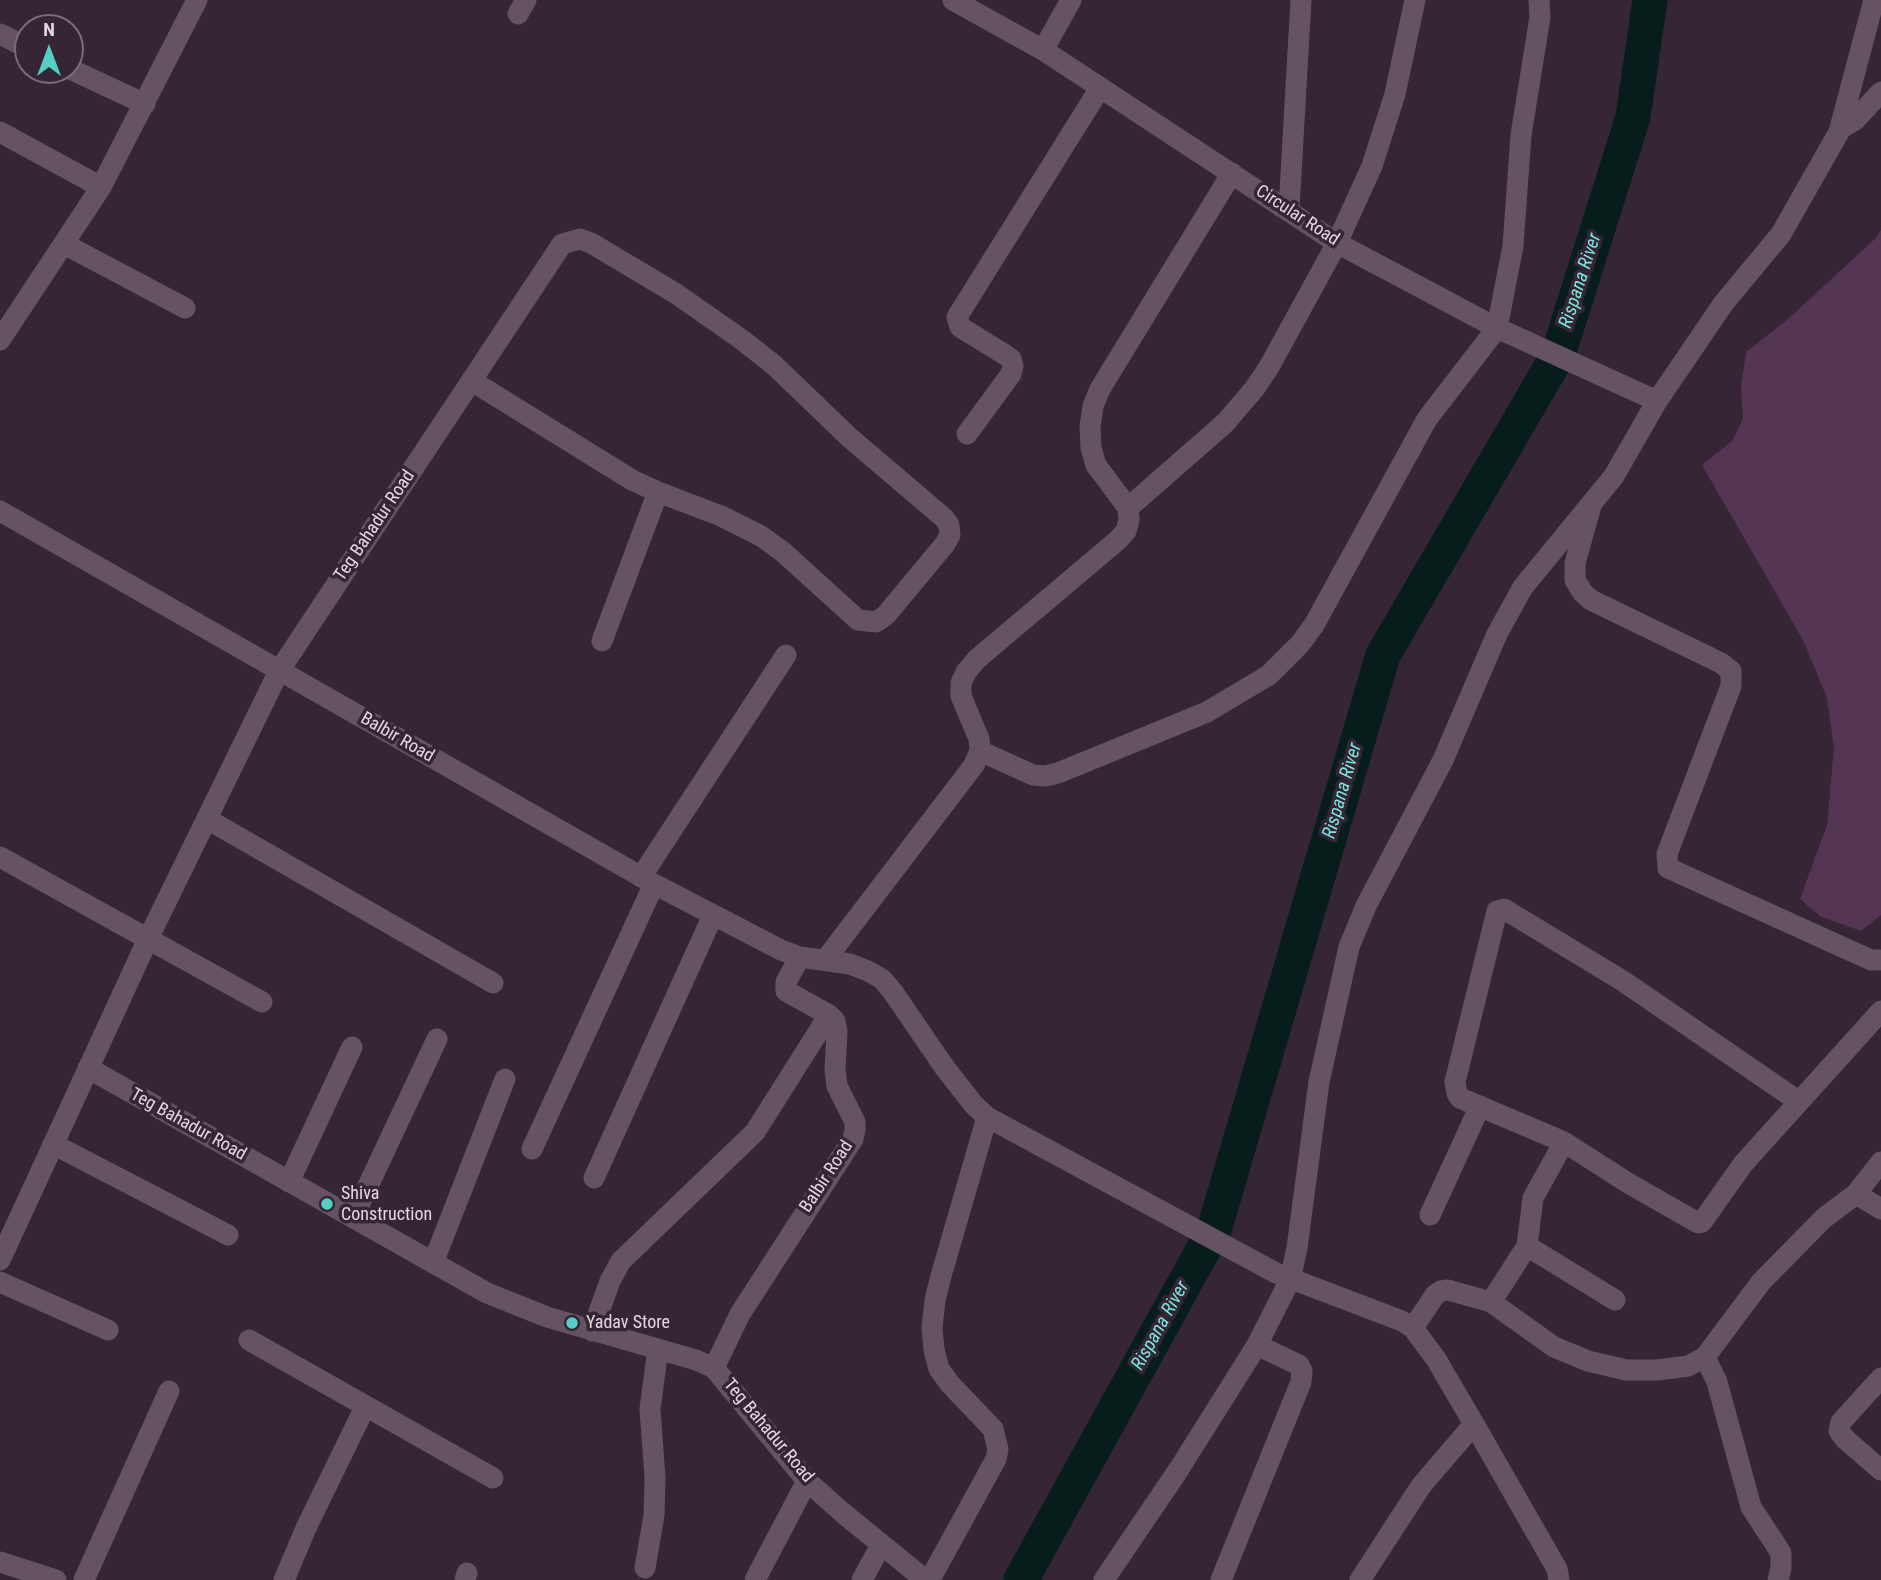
<!DOCTYPE html>
<style>
body{margin:0}
#map{position:relative;width:1881px;height:1580px;overflow:hidden;background:#362635;font-family:"Roboto Condensed",sans-serif}
canvas{display:block}
.north{position:absolute;left:14px;top:14px;width:70px;height:70px;box-sizing:border-box;background:#362635;border:2px solid #7a6d7a;border-radius:50%;rotate:0deg;font-size:19px;font-weight:700;line-height:28px;text-align:center;color:#e1d7e1}
.north::after{content:'';display:block;margin:auto;width:24px;height:32px;background:#55cec6;clip-path:polygon(50% 0,100% 100%,50% 72%,0 100%)}
</style>
<div id="map">
<canvas width="1881" height="1580"></canvas>
<div class="north">N</div>
</div>
<script>
const ctx = document.querySelector('canvas').getContext('2d');
ctx.lineJoin = 'round';
function fillPath(path, color) {
  ctx.fillStyle = color;
  ctx.fill(path, 'evenodd');
}
function poly(rows) {
  const path = new Path2D();
  for (const r of rows) {
    path.moveTo(r[0], r[1]);
    for (let i = 2; i < r.length; i += 2) path.lineTo(r[i], r[i + 1]);
  }
  return path;
}
function stroke(path, color, width, dash) {
  ctx.strokeStyle = color;
  ctx.lineWidth = width;
  ctx.lineCap = dash ? 'butt' : 'round';
  ctx.setLineDash(dash || []);
  ctx.stroke(path);
}
function write(font, color, halo, rows, align = 'center') {
  ctx.font = font + ' "Roboto Condensed",sans-serif';
  ctx.lineWidth = 7;
  ctx.setLineDash([]);
  ctx.textBaseline = 'middle';
  ctx.strokeStyle = halo;
  ctx.fillStyle = color;
  for (const [text, x, y, turn = 0] of rows) {
    ctx.save();
    ctx.translate(x, y);
    ctx.rotate((+turn || 0) * Math.PI / 180);
    ctx.textAlign = isNaN(turn) ? turn : align;
    if (halo) ctx.strokeText(text, 0, 0);
    ctx.fillText(text, 0, 0);
    ctx.restore();
  }
}
const green = poly([
 [1881,230,1881,915,1861,931,1820,916,1800,899,1827,825,1834,748,1827,698,1803,640,1702,465,1732,441,1743,419,1741,387,1746,352,1788,319,1876,238]
]);
const river = poly([
 [1021,1580,1214,1230,1383,655,1558,355,1633,117,1650,0]
]);
const street = poly([
 [953,0,1043,50,1337,243,1497,328,1657,401],
 [518,14,526,0],
 [0,34,28,48],
 [1043,50,1071,0],
 [70,69,145,104],
 [1840,129,1855,120,1881,92],
 [0,132,101,187],
 [1289,209,1301,0],
 [64,244,185,308],
 [0,340,101,187,197,0],
 [967,434,1011,374,1013,366,1011,359,1004,354,960,327,957,317,1100,88],
 [1591,506,1575,563,1575,580,1583,593,1591,600,1721,663,1731,671,1731,686,1667,854,1668,868,1871,960,1881,960],
 [1128,508,1225,423,1255,388,1269,367,1337,243,1372,166,1395,94,1415,0],
 [0,511,654,884,781,950,800,957,850,964,868,971,882,979,893,992,945,1068,974,1105,987,1117,1276,1273,1402,1321,1413,1328,1436,1359,1474,1424,1557,1569,1559,1580],
 [602,641,658,492],
 [980,751,1033,775,1045,776,1058,773,1207,712,1269,675,1300,644,1314,625,1427,419,1497,328,1513,246,1521,135,1540,17,1539,0],
 [207,819,493,983],
 [0,857,262,1002],
 [641,877,786,655],
 [826,959,974,765,980,751,979,739,961,696,961,683,966,672,977,659,1118,540,1126,531,1129,520,1128,508,1096,465,1091,448,1090,427,1093,406,1100,389,1232,173],
 [88,1068,487,1293,547,1317,696,1360,714,1368,807,1481,843,1513,924,1579,929,1579,934,1572,996,1459,998,1449,993,1429,950,1384,939,1369,934,1350,932,1328,935,1300,941,1276,987,1117],
 [1798,1101,1623,981,1504,909,1497,911,1455,1082,1457,1093,1460,1098,1564,1142,1628,1183,1698,1223,1702,1222,1743,1164,1881,1011],
 [53,1144,228,1235],
 [532,1149,654,884],
 [594,1178,713,915],
 [289,1182,352,1047],
 [1856,1194,1881,1209],
 [1430,1215,1480,1106],
 [353,1218,437,1039],
 [1527,1246,1615,1300],
 [0,1260,148,939,279,671,562,244,580,239,591,243,675,293,741,339,774,365,850,438,944,518,949,525,950,535,945,544,886,615,876,622,858,620,783,552,761,536,721,516,658,492,632,480,472,381],
 [433,1263,505,1079],
 [0,1282,108,1330],
 [1491,1302,1527,1246,1533,1198,1564,1142],
 [1413,1328,1435,1295,1441,1291,1448,1290,1491,1302,1554,1347,1588,1361,1626,1370,1658,1370,1688,1366,1705,1357],
 [592,1331,610,1281,621,1261,755,1132,829,1015],
 [249,1340,493,1478],
 [714,1368,740,1314,853,1139,855,1130,855,1122,837,1086,835,1070,837,1032,835,1021,829,1015,786,991,786,982,800,957],
 [1881,1378,1841,1422,1839,1431,1845,1439,1881,1470],
 [0,1562,56,1580],
 [645,1568,654,1515,655,1478,650,1409,658,1349],
 [84,1580,169,1391],
 [284,1580,306,1528,365,1407],
 [465,1580,467,1573],
 [755,1580,807,1481],
 [862,1580,881,1545],
 [1104,1580,1179,1469,1257,1345,1290,1280,1297,1248,1319,1082,1349,947,1366,906,1443,760,1497,634,1523,587,1614,476,1657,401,1723,304,1781,234,1839,132,1874,0],
 [1221,1580,1301,1382,1302,1371,1299,1365,1257,1345],
 [1360,1580,1421,1486,1474,1424],
 [1778,1580,1781,1568,1781,1553,1751,1507,1717,1382,1705,1357,1761,1282,1824,1218,1856,1194,1881,1162]
]);
const markers = [
 [327,1204,7,"#55cec6"],
 [572,1323,7,"#55cec6"]
];
const streetNames = [
 ["Circular Road",1297,216,33],
 ["Teg Bahadur Road",375,526,-56],
 ["Balbir Road",397,738,30],
 ["Teg Bahadur Road",188,1125,29],
 ["Balbir Road",827,1177,-57],
 ["Teg Bahadur Road",768,1431,50]
];
const poiNames = [
 ["Shiva",341,1194],
 ["Construction",341,1215],
 ["Yadav Store",586,1323]
];
const waterNames = [
 ["Rispana River",1581,281,-72],
 ["Rispana River",1343,791,-74],
 ["Rispana River",1161,1326,-61]
];
fillPath(green, '#553554');
stroke(river, '#061d1c', 35);
stroke(street, '#655364', 21);
for (const [x, y, r, color] of markers) {
  const dot = new Path2D();
  dot.arc(x, y, r, 0, 2 * Math.PI);
  ctx.fillStyle = color;
  ctx.fill(dot);
  stroke(dot, '#362635', 2.5);
}
write('18px', '#e1d7e1', '#362635', streetNames);
write('18px', '#e1d7e1', '#362635', poiNames, 'left');
write('italic 19px', '#78e7df', '#362635', waterNames);
</script>
